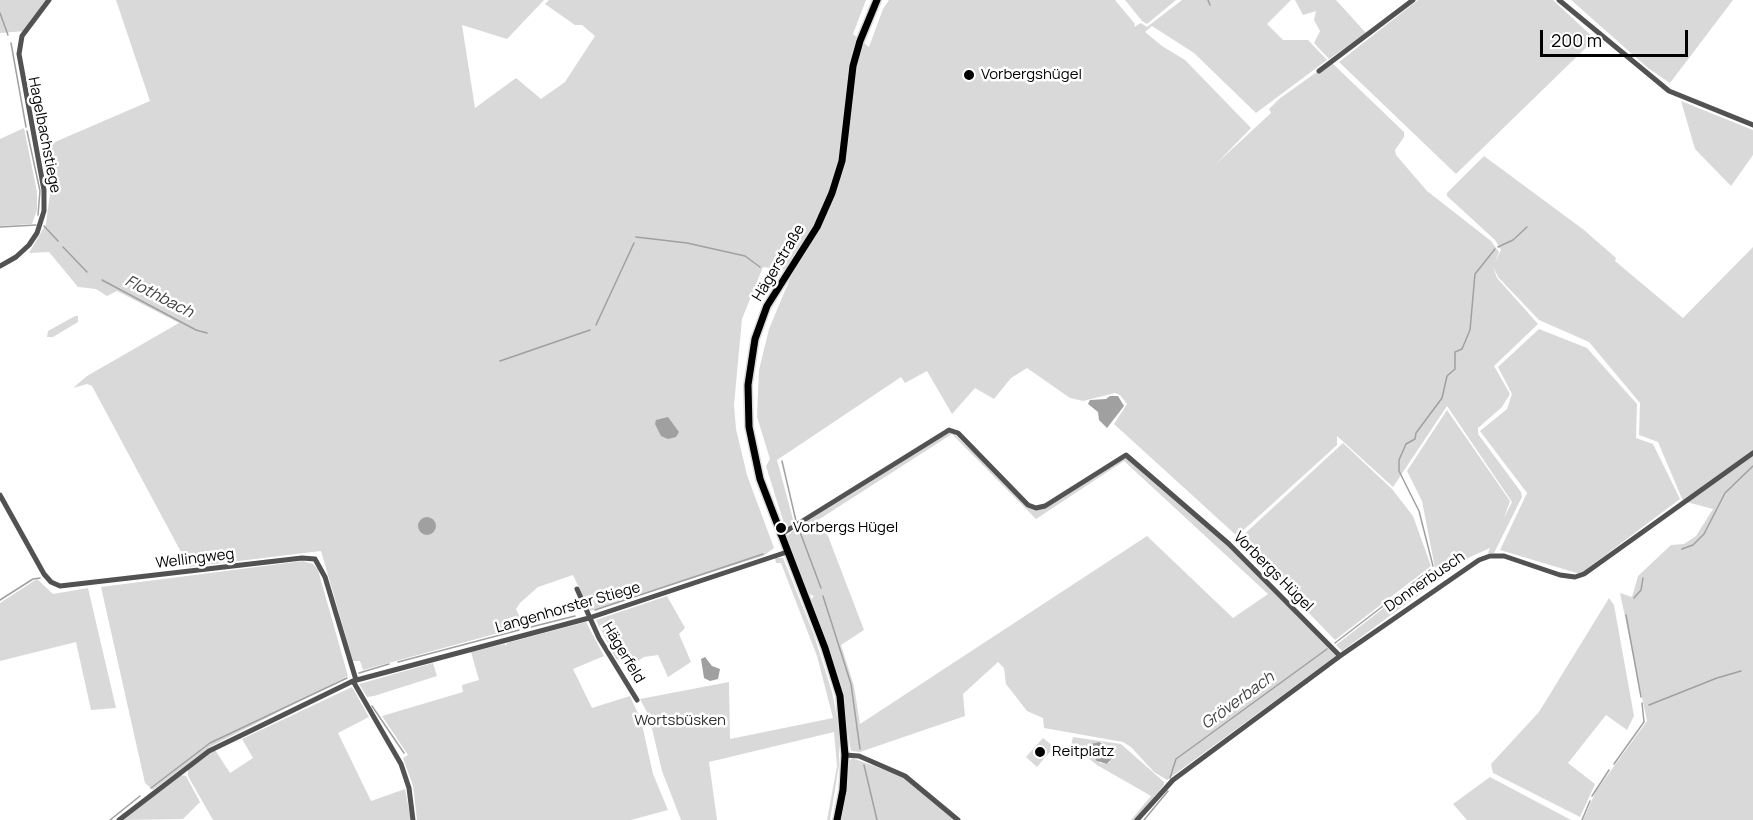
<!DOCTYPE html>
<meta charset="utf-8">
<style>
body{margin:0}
#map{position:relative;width:1753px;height:820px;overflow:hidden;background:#fff;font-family:Manrope,sans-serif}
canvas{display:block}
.scale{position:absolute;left:1540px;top:30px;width:148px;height:27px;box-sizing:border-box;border:3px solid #000;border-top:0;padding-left:8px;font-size:18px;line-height:21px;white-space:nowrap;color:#000;-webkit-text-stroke:4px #fff;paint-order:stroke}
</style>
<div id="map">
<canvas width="1753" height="820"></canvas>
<div class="scale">200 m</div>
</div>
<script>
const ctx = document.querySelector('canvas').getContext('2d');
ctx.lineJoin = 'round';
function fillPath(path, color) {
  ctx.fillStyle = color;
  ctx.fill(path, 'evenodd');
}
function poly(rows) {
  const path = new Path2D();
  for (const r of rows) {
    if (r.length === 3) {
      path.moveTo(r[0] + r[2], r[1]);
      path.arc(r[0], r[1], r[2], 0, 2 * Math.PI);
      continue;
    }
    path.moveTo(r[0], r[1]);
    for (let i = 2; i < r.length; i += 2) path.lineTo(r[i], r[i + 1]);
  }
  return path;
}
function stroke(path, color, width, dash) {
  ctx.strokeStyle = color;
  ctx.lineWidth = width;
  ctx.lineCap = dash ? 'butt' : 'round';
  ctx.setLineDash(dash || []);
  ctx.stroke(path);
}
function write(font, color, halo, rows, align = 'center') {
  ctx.font = font + ' Manrope,sans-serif';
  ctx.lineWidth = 5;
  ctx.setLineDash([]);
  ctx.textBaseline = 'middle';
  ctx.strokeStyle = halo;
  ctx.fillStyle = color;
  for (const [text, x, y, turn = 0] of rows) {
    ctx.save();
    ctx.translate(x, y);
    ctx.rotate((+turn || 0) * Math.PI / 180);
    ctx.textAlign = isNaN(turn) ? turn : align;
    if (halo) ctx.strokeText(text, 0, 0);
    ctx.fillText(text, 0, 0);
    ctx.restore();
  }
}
const green = poly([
 [0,0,49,0,26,31,0,33],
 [116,0,544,0,507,39,462,25,475,108,516,78,541,99,565,82,595,36,582,25,575,25,545,4,549,0,866,0,853,34,869,47,883,9,889,0,1115,0,1135,24,1134,27,1141,23,1147,27,1182,0,1291,0,1267,24,1283,40,1308,40,1327,60,1256,113,1194,53,1152,26,1145,32,1162,46,1185,60,1251,128,1216,164,1271,113,1269,109,1279,99,1331,62,1404,132,1404,137,1395,150,1396,155,1427,191,1491,241,1499,252,1495,262,1501,250,1495,240,1447,196,1447,193,1484,156,1584,230,1616,258,1615,261,1683,318,1753,247,1753,820,1583,820,1596,791,1647,721,1620,593,1632,597,1638,576,1671,545,1684,544,1696,536,1713,509,1683,501,1658,442,1639,435,1640,403,1589,342,1539,320,1498,277,1493,266,1497,278,1538,324,1494,366,1510,394,1502,407,1478,428,1478,434,1521,492,1522,497,1494,553,1488,553,1490,548,1470,557,1342,651,1336,645,1435,568,1422,501,1407,471,1447,410,1510,501,1504,518,1512,502,1447,406,1393,487,1337,436,1337,445,1237,536,1114,424,1127,404,1120,395,1115,393,1083,401,1070,398,1027,368,1011,378,994,399,975,388,952,414,927,371,905,383,901,377,777,460,794,523,786,530,766,466,770,459,757,417,759,370,769,329,792,274,787,270,763,267,742,319,734,405,736,429,747,475,774,548,763,556,590,611,573,575,538,587,520,603,516,609,524,626,363,670,360,661,353,661,321,551,189,567,92,386,87,384,73,388,87,376,179,323,117,291,107,296,96,289,78,287,49,252,29,253,46,224,50,193,41,148,150,101],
 [1125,0,1176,0,1147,24,1142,21],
 [1295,0,1336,0,1366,33,1329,59,1314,43,1320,31,1314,20,1316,11,1303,15],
 [1418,0,1553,0,1595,39,1456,174,1339,62],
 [1571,0,1733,0,1670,83,1648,68],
 [1681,101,1753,130,1753,155,1731,186,1695,149],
 [24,128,37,192,37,210,32,224,0,226,0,139],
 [75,316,78,316,78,322,53,337,47,337,48,331],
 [1539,329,1587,348,1637,404,1636,438,1653,444,1680,499,1580,574,1500,550,1527,493,1480,431,1507,409,1512,394,1498,367],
 [952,432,1035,510,1127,457,1228,544,1337,655,1167,780,1154,772,1131,747,1123,742,1044,728,1043,718,1027,711,1006,684,1004,668,998,662,963,694,965,716,860,752,851,751,839,680,810,601,814,596,807,593,785,538,796,528,803,530,805,528,803,524,927,444,946,433],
 [952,434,1036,519,1124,461,1268,594,1233,618,1147,536,860,724,854,686,841,645,864,630,828,536,818,520],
 [1343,443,1392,489,1413,516,1431,566,1335,640,1238,540],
 [775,558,783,558,814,635,832,692,839,728,839,765,830,820,827,820,837,766,834,732,709,762,717,820,681,820,662,771,649,716,640,699,729,682,730,739,833,718,817,656,781,563,776,563],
 [303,561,313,564,318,570,348,676,210,747,153,790,145,783,101,587],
 [37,579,53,594,88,588,116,708,91,710,76,642,0,661,0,603],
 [667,596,685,628,679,634,691,662,668,677,658,655,644,657,632,665,616,659,596,620],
 [1609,598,1614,605,1634,716,1627,730,1606,715,1568,763,1595,784,1580,817,1493,773,1491,764,1539,712],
 [586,622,604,656,573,669,592,708,630,696,641,720,653,774,668,810,631,820,417,820,413,786,403,758,408,755,382,716,463,692,462,685,479,680,471,652,505,644,506,646,507,643],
 [433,663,437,676,374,696,367,697,359,684],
 [352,687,369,717,338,733,371,801,405,789,411,820,213,820,188,776,188,769,215,750,230,773,253,758,242,739],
 [1073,737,1121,744,1164,782,1164,785,1135,820,1131,820,1151,796,1097,765,1071,745],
 [1102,742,1110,762,1107,764,1100,763,1091,754,1094,743],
 [1043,738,1054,747,1037,767,1026,757],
 [852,758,904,777,957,820,840,820,849,761],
 [181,775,186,776,200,802,183,819,122,820],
 [1490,777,1571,820,1467,820,1453,804]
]);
const water = poly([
 [1110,396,1118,396,1124,406,1107,428,1099,420,1098,412,1088,404,1090,400,1106,399],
 [668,417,679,432,676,437,668,439,661,436,655,424,656,420],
 [427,526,9],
 [705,657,712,666,720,669,718,679,710,681,704,678,701,659],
 [1099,742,1114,749,1112,758,1107,764,1097,761,1089,750,1091,744]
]);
const stream = poly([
 [1208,0,1210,5],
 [0,13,8,35],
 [11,43,26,127],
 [27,131,40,191,38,215],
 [44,226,58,241],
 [0,227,36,225],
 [636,237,687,243,745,256,760,267],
 [63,247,87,272],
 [1498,247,1513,240,1527,227],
 [102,280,196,330,207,333],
 [596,325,634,243],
 [500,361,590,330],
 [782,461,796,521],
 [800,532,821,588],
 [1682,549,1693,545,1704,534,1725,493,1753,466],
 [1433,566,1419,511,1399,471,1399,460,1406,444,1415,439,1416,433,1442,398,1447,376,1455,369,1455,352,1462,349,1470,330,1475,274,1495,249],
 [823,596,851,684,860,749],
 [1634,598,1641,590,1643,578],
 [0,600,33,579,40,578],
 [595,610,763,554],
 [1626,615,1641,697],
 [531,627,575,616],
 [1335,643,1430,570],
 [398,662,519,630],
 [359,673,389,664],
 [1649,705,1717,678,1741,671],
 [372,706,404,753],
 [1614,764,1644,722,1642,703],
 [864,765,877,820],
 [1170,778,1176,759,1327,649],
 [151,788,210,743,347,678],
 [1592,796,1609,770],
 [110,820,140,796],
 [1144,820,1168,791],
 [1582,820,1590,801]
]);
const minor = poly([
 [1559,0,1669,91,1753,125],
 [1319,71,1413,0],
 [0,266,16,257,29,245,37,233,44,211,44,190,19,54,22,36,49,0],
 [0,495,44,574,51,582,60,586,302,558,315,559,325,577,356,680],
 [780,535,949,430,958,433,1028,505,1036,508,1045,506,1126,455,1229,544,1340,656],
 [577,589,599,638,637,700],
 [353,681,401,764,409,788,413,820],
 [845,755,859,756,905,776,958,820],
 [119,820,209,751,353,681,589,618,787,552],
 [1137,820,1173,780,1340,656,1479,560,1490,556,1504,556,1560,575,1575,577,1584,574,1753,453]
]);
const major = poly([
 [837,820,843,790,845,755,840,696,825,648,760,479,749,427,748,385,755,339,767,306,817,227,832,193,842,161,853,66,860,41,877,0]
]);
const markers = [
 [969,75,6,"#000"],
 [781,528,6,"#000"],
 [1040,752,6,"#000"]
];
const poiNames = [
 ["Vorbergshügel",981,75],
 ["Vorbergs Hügel",793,528],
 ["Reitplatz",1052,752]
];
const streetNames = [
 ["Hagelbachstiege",44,135,79],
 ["Hägerstraße",779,263,-59],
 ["Wellingweg",195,559,-7],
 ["Vorbergs Hügel",1273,572,45],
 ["Donnerbusch",1425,582,-35],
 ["Langenhorster Stiege",568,608,-16],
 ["Hägerfeld",623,653,59]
];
const parkNames = [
 ["Wortsbüsken",680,721]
];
const waterNames = [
 ["Flothbach",159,297,27],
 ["Gröverbach",1238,701,-36]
];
fillPath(green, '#d9d9d9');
fillPath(water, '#a0a0a0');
stroke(stream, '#a0a0a0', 1.5);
stroke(major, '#dbdbdb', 10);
stroke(minor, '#525252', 5);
stroke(major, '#000', 7);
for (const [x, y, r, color] of markers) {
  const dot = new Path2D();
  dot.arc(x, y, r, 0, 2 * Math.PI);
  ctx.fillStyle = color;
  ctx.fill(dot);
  stroke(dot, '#fff', 2);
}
write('15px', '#000', '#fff', poiNames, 'left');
write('15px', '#000', '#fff', streetNames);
write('15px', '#303030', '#fff', parkNames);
write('italic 16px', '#414141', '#fff', waterNames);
</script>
